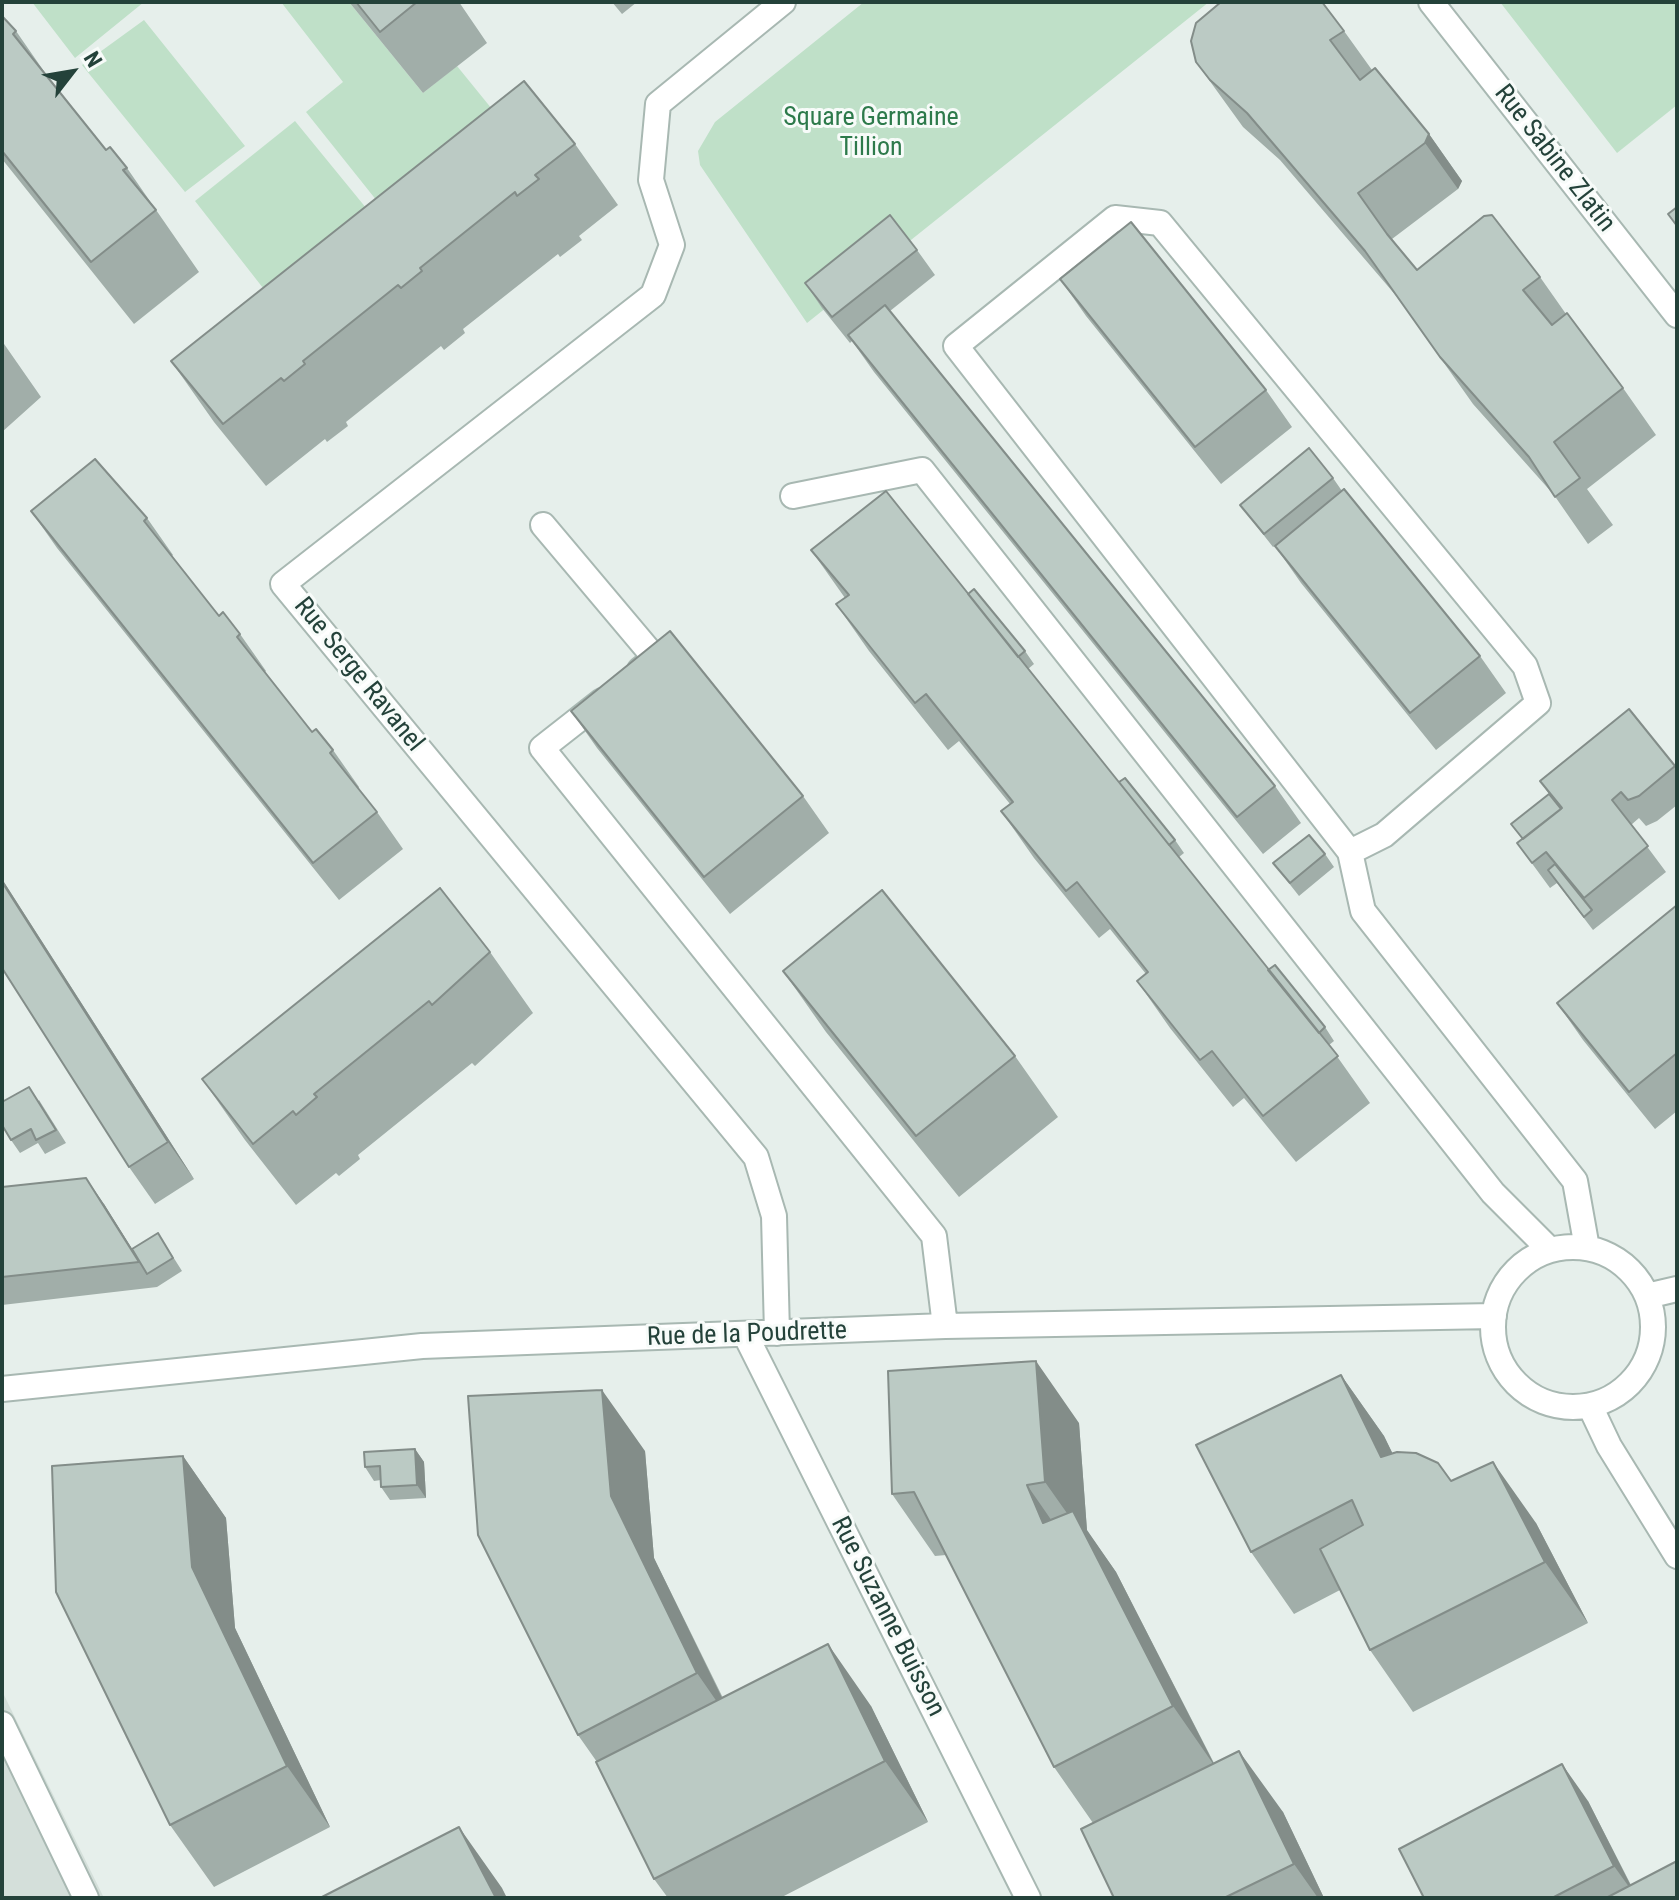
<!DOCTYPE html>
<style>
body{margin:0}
#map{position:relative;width:1679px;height:1900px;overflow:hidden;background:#e6efeb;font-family:"Roboto Condensed",sans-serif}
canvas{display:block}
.frame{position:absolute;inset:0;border:4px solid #24423a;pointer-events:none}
.north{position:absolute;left:32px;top:32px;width:80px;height:80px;-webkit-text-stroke:6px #f7fbf9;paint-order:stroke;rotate:59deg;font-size:22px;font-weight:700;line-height:32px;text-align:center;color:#24423a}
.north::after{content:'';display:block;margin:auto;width:28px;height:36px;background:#24423a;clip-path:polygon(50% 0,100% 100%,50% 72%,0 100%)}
</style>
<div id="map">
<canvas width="1679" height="1900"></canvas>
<div class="frame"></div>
<div class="north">N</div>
</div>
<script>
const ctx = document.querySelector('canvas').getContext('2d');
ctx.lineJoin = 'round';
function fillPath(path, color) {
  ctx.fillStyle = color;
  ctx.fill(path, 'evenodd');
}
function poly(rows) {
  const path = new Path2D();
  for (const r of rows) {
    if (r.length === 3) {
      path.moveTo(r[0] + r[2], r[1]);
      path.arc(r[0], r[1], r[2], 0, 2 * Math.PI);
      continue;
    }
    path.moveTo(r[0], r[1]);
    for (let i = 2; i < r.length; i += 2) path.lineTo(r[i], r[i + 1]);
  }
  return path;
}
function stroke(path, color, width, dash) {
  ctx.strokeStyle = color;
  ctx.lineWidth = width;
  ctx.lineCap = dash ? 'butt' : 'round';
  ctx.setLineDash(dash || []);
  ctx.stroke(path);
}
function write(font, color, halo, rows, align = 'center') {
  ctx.font = font + ' "Roboto Condensed",sans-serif';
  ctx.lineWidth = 6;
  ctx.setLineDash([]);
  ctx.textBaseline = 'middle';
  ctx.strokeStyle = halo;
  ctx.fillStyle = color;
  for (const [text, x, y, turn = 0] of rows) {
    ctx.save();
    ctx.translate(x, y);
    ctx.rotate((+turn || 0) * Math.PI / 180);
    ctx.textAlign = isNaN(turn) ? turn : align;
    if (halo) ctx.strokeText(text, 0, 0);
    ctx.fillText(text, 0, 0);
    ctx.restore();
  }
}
const built = poly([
 [2,1691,104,1898,2,1898]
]);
const green = poly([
 [32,2,144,2,75,58],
 [281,2,349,2,423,93,457,66,496,114,381,206,306,112,343,82],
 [864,2,1209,2,807,323,700,165,698,151,715,122],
 [1500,2,1677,2,1677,105,1617,153],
 [144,20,245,146,185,192,82,65],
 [295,121,371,214,263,288,195,201]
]);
const minor = poly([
 [1431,2,1677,315],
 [793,496,922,470,1493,1193,1550,1250],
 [543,525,655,658,640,670],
 [602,701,542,748,934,1236,945,1326],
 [1350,852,1384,835,1538,703,1525,666,1160,223,1115,218,956,346,1350,852,1363,911,1575,1181,1587,1248],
 [1573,1327,80],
 [1647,1296,1677,1289],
 [777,1333,774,1216,756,1157,283,584,653,295,672,245,651,180,658,104,783,2],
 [746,1336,1028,1898],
 [2,1389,422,1346,945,1326,1494,1316],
 [1590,1406,1609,1446,1677,1556],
 [2,1724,86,1898]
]);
const wall = poly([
 [349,2,459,2,487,43,423,93],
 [612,2,637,2,622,14],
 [2,16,16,31,50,80,106,150,127,168,199,272,134,324,2,159],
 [1344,31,1372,70,1429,134,1462,181,1458,189,1392,239,1417,270,1540,277,1566,314,1623,388,1656,435,1587,489,1613,525,1588,544,1554,495,1473,404,1398,298,1280,160,1243,127,1196,62],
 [575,144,618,205,579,236,582,240,560,257,558,254,463,329,465,333,444,350,441,346,346,422,348,426,327,442,325,439,266,486,214,422,171,361],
 [917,250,935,275,890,311,1275,786,1301,823,1263,854,874,372,852,341,850,343,822,308,805,283],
 [1060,279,1266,390,1292,427,1221,484,1086,316],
 [2,341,41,397,2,432],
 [1333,478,1342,491,1480,656,1506,693,1436,750,1301,583,1275,546,1273,547,1240,505],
 [31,511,147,518,173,555,172,556,219,616,240,634,266,671,265,672,312,732,333,750,359,787,358,789,377,812,403,849,339,900,57,548],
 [811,550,968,594,1025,651,1034,664,1028,669,1119,782,1175,840,1184,853,1179,857,1268,970,1325,1027,1334,1041,1329,1045,1370,1103,1296,1162,1244,1098,1233,1107,1170,1028,1137,981,1146,974,1110,929,1099,938,1034,858,1001,811,1010,804,959,741,948,750,869,651,836,604,845,598],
 [1629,709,1677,769,1677,805,1657,821,1646,826,1639,818,1631,825,1666,872,1593,930,1557,883,1550,888,1517,843,1522,839,1511,824,1549,794,1540,781],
 [571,711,803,796,829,833,730,914,597,748],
 [1325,854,1334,867,1299,896,1273,863],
 [2,879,194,1179,155,1204,129,1167,2,968],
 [1677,905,1677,1111,1655,1129,1583,1040,1557,1003],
 [490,952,533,1013,475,1066,472,1063,358,1155,360,1159,339,1176,336,1173,296,1205,245,1140,202,1079],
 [783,971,1015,1056,1058,1117,959,1197,826,1032],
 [39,1100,66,1143,45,1154,38,1143,20,1153,11,1140],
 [2,1187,104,1204,132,1249,158,1233,182,1271,157,1287,2,1305],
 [1341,1375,1384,1436,1392,1453,1536,1523,1588,1623,1413,1712,1370,1650,1340,1590,1294,1614,1251,1552],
 [1079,1423,1087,1531,1116,1572,1214,1763,1283,1812,1324,1898,1114,1898,1093,1823,1054,1767,946,1555,935,1556,892,1494],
 [415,1449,424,1462,426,1498,390,1500,381,1487,381,1480,374,1481,365,1467],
 [645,1451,654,1558,723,1698,871,1706,928,1822,780,1898,668,1898,654,1879,597,1762,578,1735],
 [183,1456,226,1518,235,1628,330,1827,214,1887,170,1825],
 [1588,1801,1631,1885,1677,1898,1424,1898]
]);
const shadedWall = poly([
 [1429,134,1462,181,1458,189,1425,143],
 [2,879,194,1179,168,1142,2,882],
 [86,1178,104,1204,148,1274,139,1262],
 [1036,1361,1079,1423,1087,1530,1116,1572,1216,1768,1173,1706,1088,1543,1045,1482],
 [1341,1375,1384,1436,1425,1519,1381,1457],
 [602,1390,645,1451,654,1558,740,1735,697,1673,611,1496],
 [415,1449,424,1462,426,1498,417,1485],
 [183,1456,226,1518,235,1628,330,1827,287,1766,192,1567],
 [1493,1462,1536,1523,1588,1623,1545,1562],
 [1027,1485,1070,1547,1043,1523],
 [828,1644,871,1706,928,1822,885,1761],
 [1239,1751,1283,1812,1324,1898,1318,1898,1294,1864],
 [1562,1764,1588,1801,1637,1898,1614,1866],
 [459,1827,502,1888,507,1898,496,1898]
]);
const building = poly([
 [356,2,417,2,380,32,356,2],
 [1221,2,1322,2,1344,31,1330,40,1360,80,1375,68,1429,134,1425,143,1358,193,1387,234,1417,270,1484,216,1492,215,1540,277,1523,290,1552,325,1567,313,1623,388,1554,442,1580,478,1555,497,1529,457,1440,357,1365,251,1247,113,1210,80,1196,62,1191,41,1196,23,1221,2],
 [2,16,16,31,13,34,106,150,110,147,127,168,123,170,156,210,91,262,2,151,2,16],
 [524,81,575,144,535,175,539,179,517,196,515,192,420,268,422,271,401,288,398,285,303,361,305,364,284,381,281,378,223,424,171,361,524,81],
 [1677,207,1677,226,1668,214,1677,207],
 [890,215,917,250,832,317,805,283,890,215],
 [1131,222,1266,390,1195,447,1060,279,1131,222],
 [885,305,1275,786,1237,817,848,335,885,305],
 [1309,448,1333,478,1264,534,1240,505,1309,448],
 [95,459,147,518,144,521,219,616,223,612,240,634,237,637,312,732,316,729,333,750,330,753,377,812,313,863,31,511,95,459],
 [1344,489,1480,656,1410,713,1275,546,1344,489],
 [886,491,1338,1056,1263,1116,1212,1051,1200,1060,1137,981,1148,972,1077,882,1066,891,1001,811,1013,802,926,694,915,703,836,604,849,595,811,550,886,491],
 [974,589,1025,651,1018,657,968,594,974,589],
 [670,631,803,796,704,877,571,711,670,631],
 [1629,709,1675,766,1639,796,1628,800,1621,792,1612,800,1648,846,1584,898,1546,852,1532,863,1517,843,1562,808,1540,781,1629,709],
 [1125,778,1175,840,1169,845,1119,782,1125,778],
 [1549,794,1561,809,1523,839,1511,824,1549,794],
 [1309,835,1325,854,1290,883,1273,863,1309,835],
 [1555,864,1592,910,1584,917,1548,870,1555,864],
 [2,882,168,1142,129,1167,2,968,2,882],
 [440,888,490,952,432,1005,429,1001,314,1094,317,1097,296,1115,293,1111,253,1144,202,1079,440,888],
 [882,890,1015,1056,916,1136,783,971,882,890],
 [1677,905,1677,1053,1629,1092,1557,1003,1677,905],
 [1275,965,1325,1027,1319,1033,1268,970,1275,965],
 [29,1087,56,1130,36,1140,31,1129,11,1140,2,1125,2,1102,29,1087],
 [86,1178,139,1262,2,1277,2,1187,86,1178],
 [158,1233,173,1258,147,1274,132,1249,158,1233],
 [1036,1361,1045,1482,1027,1485,1043,1523,1073,1511,1173,1706,1054,1767,914,1492,892,1494,888,1371,1036,1361],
 [1341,1375,1381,1457,1397,1452,1416,1453,1438,1463,1451,1481,1493,1462,1545,1562,1370,1650,1320,1549,1363,1525,1352,1500,1251,1552,1196,1445,1341,1375],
 [602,1390,611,1496,697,1673,578,1735,478,1535,468,1396,602,1390],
 [415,1449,417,1485,381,1487,380,1466,365,1467,364,1452,415,1449],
 [183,1456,192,1567,287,1766,170,1825,56,1592,52,1466,183,1456],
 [828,1644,885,1761,654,1879,596,1762,828,1644],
 [1239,1751,1294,1864,1224,1898,1114,1898,1081,1829,1239,1751],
 [1562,1764,1614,1866,1552,1898,1424,1898,1399,1849,1562,1764],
 [459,1827,496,1898,320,1898,459,1827],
 [1677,1861,1677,1898,1606,1898,1677,1861]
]);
const parkNames = [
 ["Square Germaine",871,118],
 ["Tillion",871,148]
];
const streetNames = [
 ["Rue Sabine Zlatin",1554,159,52],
 ["Rue Serge Ravanel",358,675,51],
 ["Rue de la Poudrette",747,1335,-2],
 ["Rue Suzanne Buisson",887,1617,63]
];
fillPath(built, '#d4dfda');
fillPath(green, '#bfe0c8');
stroke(minor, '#a8b8b2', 28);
stroke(minor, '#fff', 24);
fillPath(wall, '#a1aea9');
fillPath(shadedWall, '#838d89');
fillPath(building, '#bbcac4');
stroke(building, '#838d89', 2);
write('26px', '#2d7a4b', '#f7fbf9', parkNames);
write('26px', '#24423a', '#f7fbf9', streetNames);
</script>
